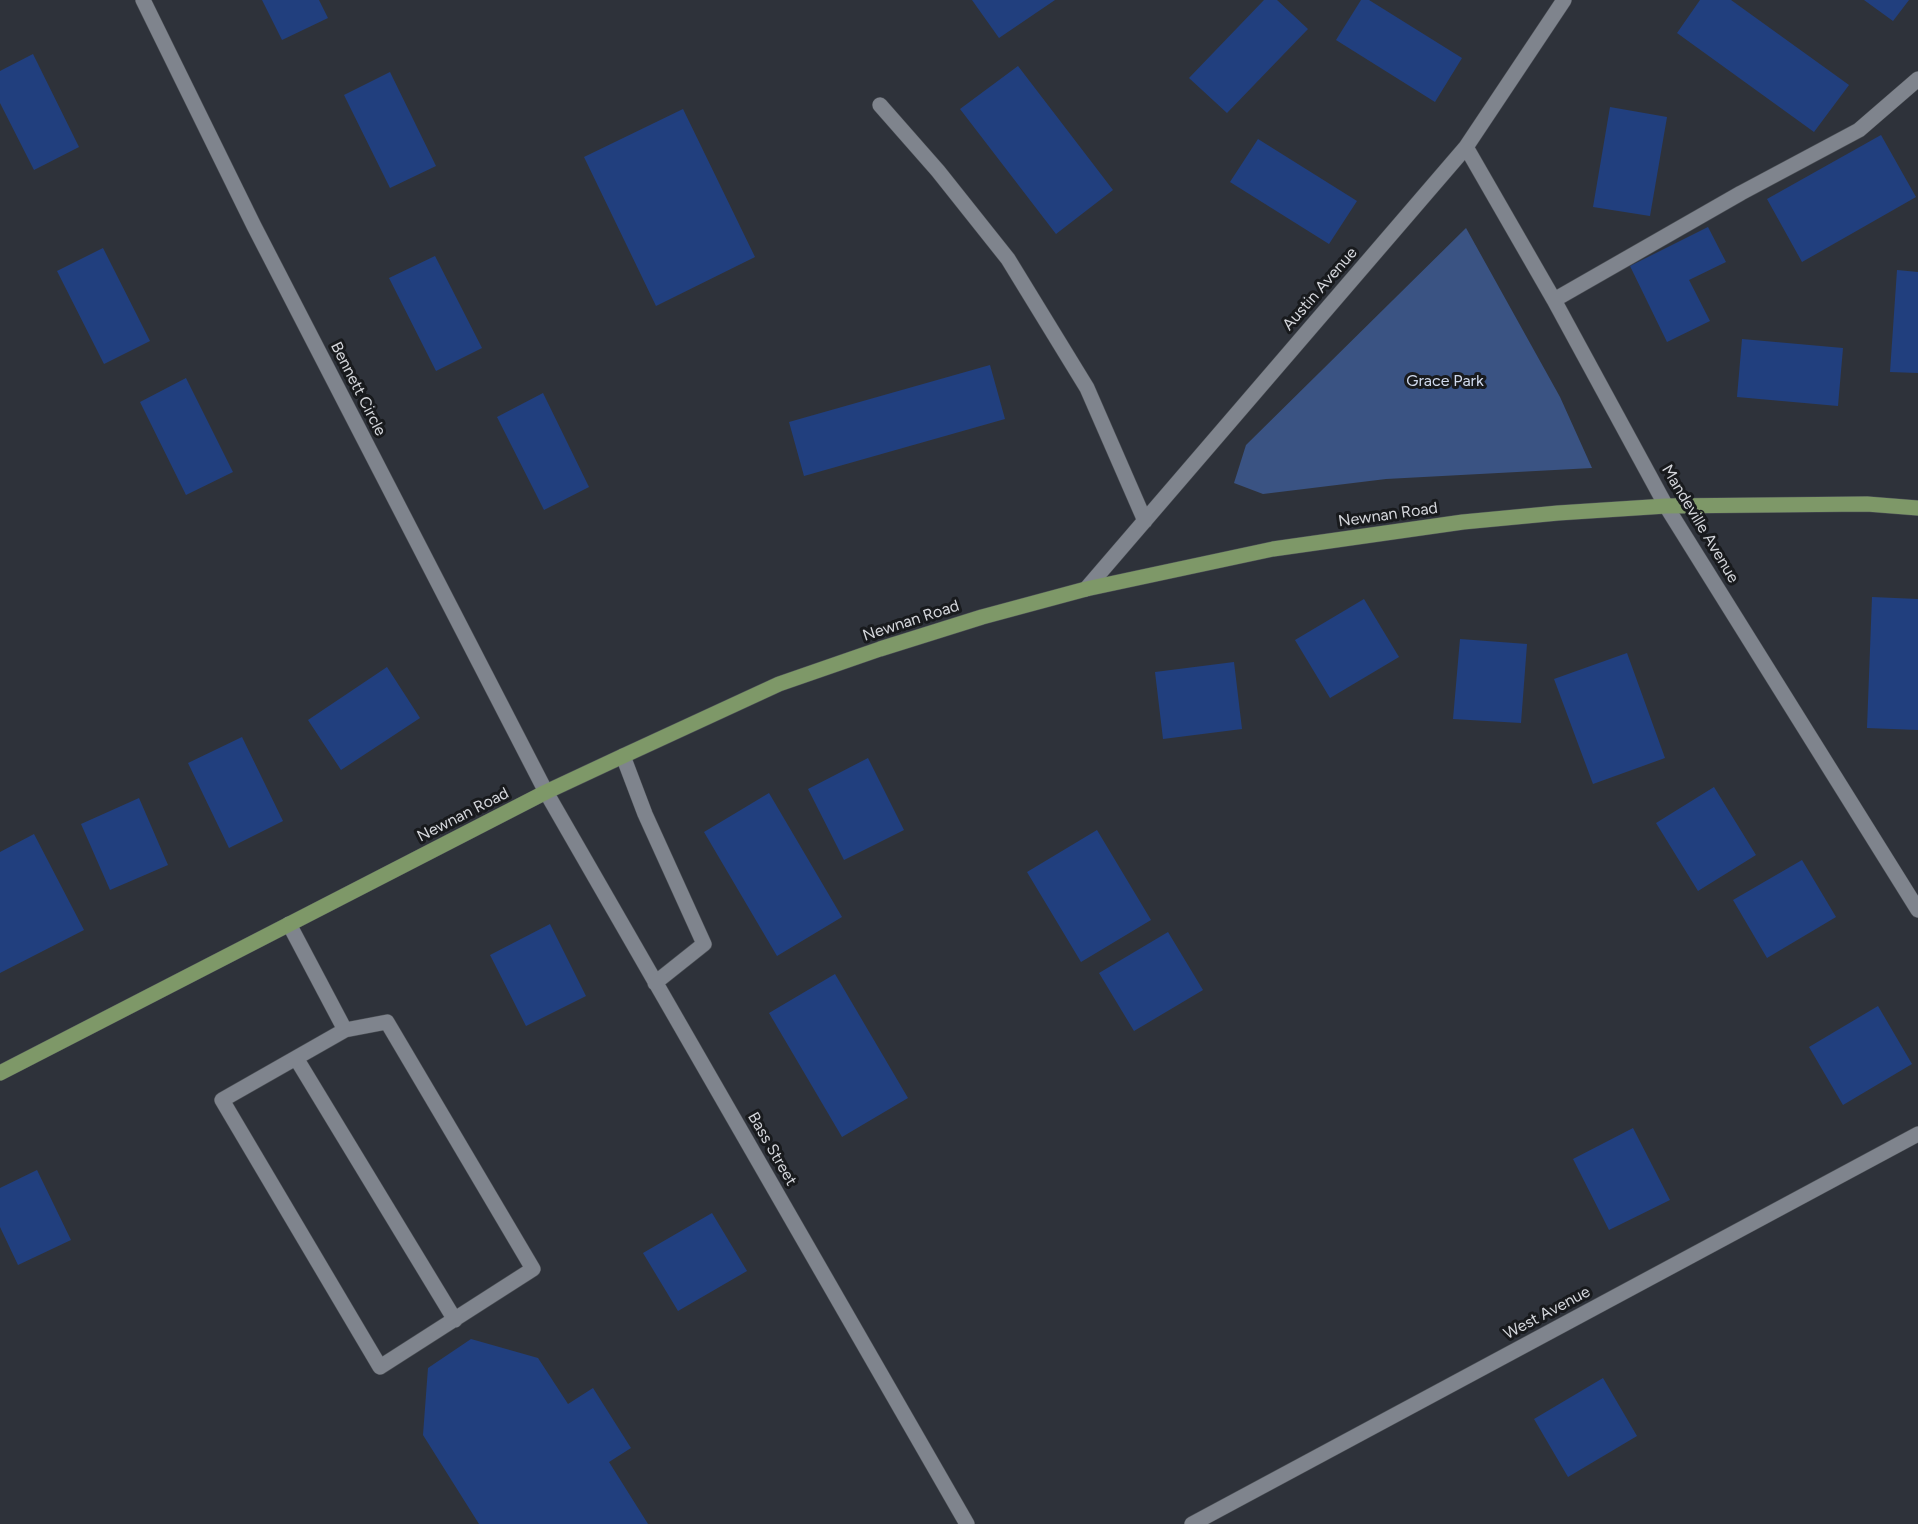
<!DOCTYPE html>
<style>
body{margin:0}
canvas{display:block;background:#2e323a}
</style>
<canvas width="1918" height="1524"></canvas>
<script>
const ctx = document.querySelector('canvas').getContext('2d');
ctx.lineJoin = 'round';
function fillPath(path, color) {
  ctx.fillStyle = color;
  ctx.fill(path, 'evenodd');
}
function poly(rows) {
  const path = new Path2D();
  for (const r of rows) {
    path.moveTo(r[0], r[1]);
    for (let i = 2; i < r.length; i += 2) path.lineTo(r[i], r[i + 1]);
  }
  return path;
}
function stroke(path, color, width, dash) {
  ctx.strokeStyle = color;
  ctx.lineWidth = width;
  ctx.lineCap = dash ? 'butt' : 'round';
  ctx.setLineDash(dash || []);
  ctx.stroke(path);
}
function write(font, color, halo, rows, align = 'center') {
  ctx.font = font + ' Figtree,sans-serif';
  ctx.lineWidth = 6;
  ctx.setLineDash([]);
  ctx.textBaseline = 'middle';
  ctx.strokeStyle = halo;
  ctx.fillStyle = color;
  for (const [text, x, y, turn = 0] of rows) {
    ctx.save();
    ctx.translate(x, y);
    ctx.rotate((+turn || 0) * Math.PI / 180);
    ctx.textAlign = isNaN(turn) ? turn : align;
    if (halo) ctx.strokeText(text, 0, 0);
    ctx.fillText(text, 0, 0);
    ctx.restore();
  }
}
const green = poly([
 [1466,228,1560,397,1592,468,1386,479,1263,494,1234,483,1246,445]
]);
const building = poly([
 [262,0,319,0,328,18,282,40],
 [972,0,1055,0,999,38],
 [1264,0,1277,0,1308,29,1227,113,1189,78],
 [1361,0,1369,0,1462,58,1435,102,1336,40],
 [1700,0,1731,0,1849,85,1814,132,1677,33],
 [1864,0,1909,0,1893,21],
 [33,54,79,147,34,170,0,103,0,71],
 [1018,66,1113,190,1056,234,960,109],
 [390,72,436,166,390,188,344,95],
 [1610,107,1667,117,1650,216,1593,207],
 [683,109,755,257,656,306,584,157],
 [1881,135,1916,197,1802,262,1767,199],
 [1258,139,1357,201,1329,244,1230,182],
 [1708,227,1726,262,1689,280,1710,321,1667,342,1630,266],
 [103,248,150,341,104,364,57,271],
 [435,256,482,348,436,371,389,278],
 [1897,270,1918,272,1918,373,1890,372],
 [1742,339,1843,348,1838,406,1737,397],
 [990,365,1005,419,804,476,789,422],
 [186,378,233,472,186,495,140,402],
 [543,393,589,487,544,510,497,417],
 [1872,597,1918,599,1918,730,1867,728],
 [1364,599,1399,657,1330,698,1295,640],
 [1460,639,1527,644,1521,723,1453,719],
 [1627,653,1665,758,1593,784,1554,679],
 [1234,662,1242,729,1163,739,1155,672],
 [387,667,420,718,341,770,308,720],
 [242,737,283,821,229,848,188,763],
 [868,758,904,830,844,860,808,789],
 [1714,787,1756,855,1698,891,1656,823],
 [769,793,842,917,777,956,704,832],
 [139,798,168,865,110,890,81,824],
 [1097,830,1151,920,1081,962,1027,872],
 [34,834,84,930,0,973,0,852],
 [1802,860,1836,917,1767,958,1733,900],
 [550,924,586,996,526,1026,490,955],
 [1168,932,1203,990,1134,1031,1099,973],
 [835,974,908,1098,842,1137,769,1013],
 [1878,1006,1912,1064,1843,1105,1809,1047],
 [1633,1128,1670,1200,1609,1230,1573,1159],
 [37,1170,71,1240,18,1265,0,1227,0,1188],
 [712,1213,747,1271,678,1311,643,1253],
 [471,1339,538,1358,568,1404,593,1388,631,1448,609,1462,648,1524,479,1524,423,1435,428,1368],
 [1603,1378,1637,1436,1568,1477,1534,1419]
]);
const minor = poly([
 [143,0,254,226,546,792,967,1524],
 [880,105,938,171,1008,259,1087,388,1145,521],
 [1466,147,1554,300,1666,506,1918,910],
 [1554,300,1741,193,1859,130,1918,79],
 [1086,589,1466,147,1564,0],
 [623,756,645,814,704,944,655,983],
 [289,924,345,1030,222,1100,380,1367,533,1269,387,1022,345,1030],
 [296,1058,455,1320],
 [1192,1524,1918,1134]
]);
const major = poly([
 [0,1073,546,792,623,756,779,684,880,649,982,617,1086,589,1273,549,1463,522,1558,513,1666,506,1867,504,1918,508]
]);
const streetNames = [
 ["Austin Avenue",1320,289,-49],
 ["Bennett Circle",358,389,63],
 ["Newnan Road",1388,515,-8],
 ["Mandeville Avenue",1700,524,59],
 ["Newnan Road",911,621,-18],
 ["Newnan Road",463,815,-27],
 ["Bass Street",772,1149,60],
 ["West Avenue",1547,1313,-28]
];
const parkNames = [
 ["Grace Park",1445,381]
];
fillPath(green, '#3a5383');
fillPath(building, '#213f7e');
stroke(minor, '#4b4f55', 16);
stroke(major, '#4b4f55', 16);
stroke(minor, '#7f848d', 15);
stroke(major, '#7e9868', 15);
write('16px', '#d4d6db', '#181a1d', streetNames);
write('16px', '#d0daed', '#181a1d', parkNames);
</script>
